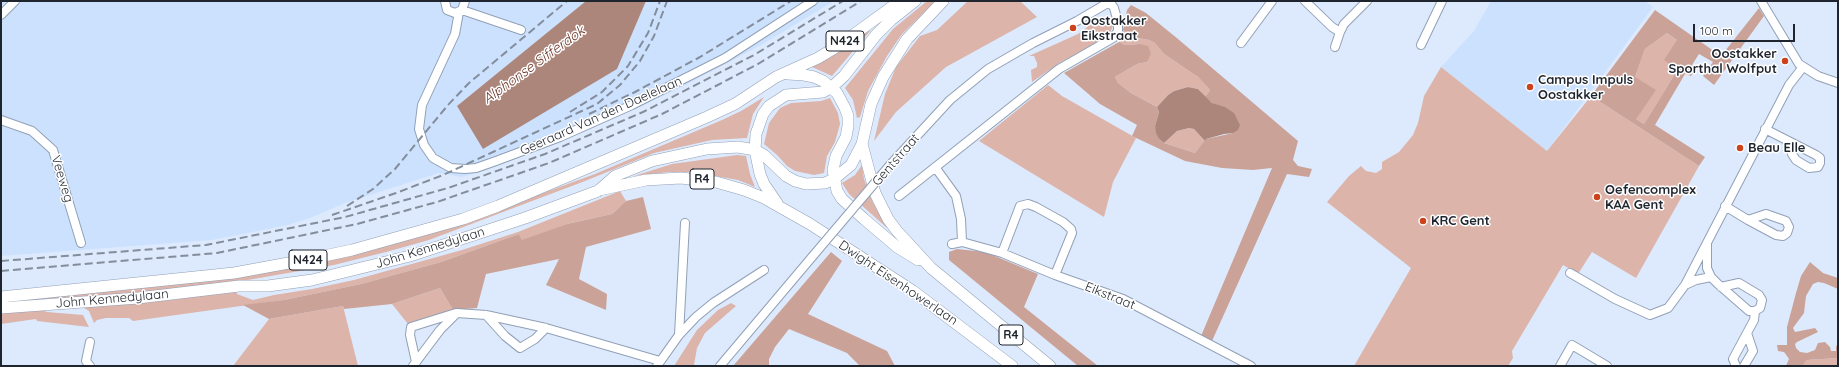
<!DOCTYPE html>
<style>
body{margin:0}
#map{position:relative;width:1839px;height:367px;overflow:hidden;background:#ddeafd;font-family:Quicksand,sans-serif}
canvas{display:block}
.frame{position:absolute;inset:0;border:2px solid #1f252e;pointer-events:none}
.scale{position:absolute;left:1693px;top:24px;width:102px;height:18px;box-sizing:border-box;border:2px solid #1f252e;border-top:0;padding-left:5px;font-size:12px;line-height:14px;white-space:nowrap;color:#1f252e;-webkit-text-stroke:3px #fff;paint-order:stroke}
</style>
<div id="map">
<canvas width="1839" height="367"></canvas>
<div class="frame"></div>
<div class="scale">100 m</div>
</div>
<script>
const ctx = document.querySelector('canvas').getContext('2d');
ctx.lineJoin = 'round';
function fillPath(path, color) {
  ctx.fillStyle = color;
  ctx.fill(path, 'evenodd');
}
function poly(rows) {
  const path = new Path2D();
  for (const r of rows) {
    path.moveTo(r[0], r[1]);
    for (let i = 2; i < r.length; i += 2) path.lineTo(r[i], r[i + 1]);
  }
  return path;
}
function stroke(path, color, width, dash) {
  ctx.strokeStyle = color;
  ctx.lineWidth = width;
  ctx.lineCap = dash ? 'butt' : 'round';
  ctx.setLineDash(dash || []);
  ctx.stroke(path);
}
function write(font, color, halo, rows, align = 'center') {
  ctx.font = font + ' Quicksand,sans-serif';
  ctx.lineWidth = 3;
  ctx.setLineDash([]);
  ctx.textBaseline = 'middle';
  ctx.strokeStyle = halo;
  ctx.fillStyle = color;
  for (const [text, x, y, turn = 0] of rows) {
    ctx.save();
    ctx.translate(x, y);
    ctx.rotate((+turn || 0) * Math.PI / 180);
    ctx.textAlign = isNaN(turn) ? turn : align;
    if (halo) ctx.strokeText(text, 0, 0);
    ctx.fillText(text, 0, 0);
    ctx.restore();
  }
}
const built = poly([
 [1,1,586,1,457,106,617,69,646,1,834,1,763,44,678,89,587,131,487,170,462,177,439,173,345,203,310,218,288,225,212,240,1,256],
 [1491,1,1645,1,1653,7,1547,151,1441,67,1474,31]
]);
const green = poly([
 [927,1,936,1,902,34,887,56,868,91,860,117,857,118,853,100,845,88,893,29],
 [968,1,1020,1,1037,17,946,67,896,112,874,141,885,94,896,67,920,36,937,30],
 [1102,18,1106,19,1113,26,1109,35,1105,39,1061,62,1032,82,1031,70,1037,67,1037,63,1034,56,1029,56,1078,34,1095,21],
 [869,30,870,31,832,76,812,67,846,47],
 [1123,30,1133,37,1149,40,1155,43,1164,54,1198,77,1210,90,1205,97,1198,89,1188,87,1174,91,1168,95,1157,107,1131,93,1118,83,1115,77,1137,64,1147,62,1140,44,1125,45,1119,42],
 [1667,33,1677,40,1678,69,1644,124,1636,119,1635,77,1645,49],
 [1441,67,1547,151,1591,96,1699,166,1636,278,1592,252,1578,274,1563,265,1512,351,1513,358,1508,366,1354,366,1411,268,1327,202,1349,176,1361,166,1366,171,1376,173,1382,169,1382,162,1399,152,1413,135,1418,123,1424,96],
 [1048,85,1062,96,1136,138,1113,182,1104,217,979,141],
 [764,97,753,114,747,138,712,140,654,153,585,181,429,240,386,252,334,265,242,281,120,296,1,304,1,301,231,277,516,203,595,174,722,120,741,111],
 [830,98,838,113,840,124,835,142,827,156,824,173,814,175,795,171,787,166,777,155,764,144,769,123,780,108,791,103,821,101],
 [1189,128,1194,129,1205,141,1195,153,1164,143,1177,131],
 [737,155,746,156,750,174,755,187,738,180,692,172,669,172,634,176,672,164],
 [862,165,864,179,873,203,887,226,886,227,849,194,842,183,855,175],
 [620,191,626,201,612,214,567,224,522,241,519,234,441,262,361,284,284,300,133,321,129,318,106,318,97,320,94,323,89,311,84,308,71,307,171,300,236,291,237,294,253,300,274,295,312,289,354,280,462,250,518,232],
 [440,288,453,310,408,324,392,304],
 [731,303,736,306,705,333,697,348,694,365,674,366,697,330,718,310],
 [343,306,358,366,233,366,269,319],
 [41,309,47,312,83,315,89,327,37,321,36,319,1,324,1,312],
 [1838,358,1838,366,1802,366,1807,360]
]);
const forest = poly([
 [1131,5,1146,13,1178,39,1298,141,1293,160,1298,166,1312,169,1309,177,1287,174,1212,341,1201,336,1272,168,1253,170,1222,168,1185,161,1132,136,1137,125,1100,104,1064,73,1119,42,1125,45,1140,44,1148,46,1151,54,1147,62,1137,64,1115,77,1118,83,1131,93,1157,107,1159,112,1155,126,1159,139,1164,143,1195,153,1206,139,1233,133,1222,108,1212,103,1205,97,1210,90,1198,77,1164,54,1155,43,1149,40,1133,37,1123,30,1127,10],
 [1759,8,1764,16,1714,85,1703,76,1713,62,1699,54,1692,65,1696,68,1691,76,1685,74,1655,125,1705,157,1699,166,1591,96,1655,10,1721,56],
 [1667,33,1677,40,1664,60,1678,69,1644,124,1636,119,1656,90,1635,77,1645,49],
 [643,197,651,229,586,247,579,279,607,294,606,310,546,285,559,259,486,274,477,308,453,310,440,288,392,304,344,309,343,306,269,319,243,305,284,300,361,284,441,262,519,234,522,240,567,224,612,214,626,201],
 [957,249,985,252,1038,274,1024,307,1098,366,1078,366,949,260,949,252],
 [831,252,842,261,808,314,887,351,895,366,860,366,847,353,789,329,775,347,769,359,769,366,733,366],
 [1810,262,1823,273,1838,278,1838,289,1824,283,1818,282,1813,284,1806,296,1804,313,1793,328,1795,332,1815,328,1818,332,1797,342,1795,344,1796,348,1800,352,1807,353,1815,350,1818,343,1825,342,1830,347,1831,351,1836,351,1836,346,1838,345,1838,358,1807,360,1802,366,1786,366,1789,359,1787,356,1784,352,1778,351,1777,345,1787,345,1787,327,1796,293,1801,276]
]);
const water = poly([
 [586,1,646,1,617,69,483,149,457,106],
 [1188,87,1198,89,1212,103,1225,107,1234,113,1240,125,1238,130,1233,133,1224,134,1206,139,1205,141,1194,129,1189,128,1177,131,1164,143,1159,139,1156,133,1155,126,1159,112,1157,107,1168,95,1174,91]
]);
const minor = poly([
 [445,1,447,10,455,13,462,10,465,1],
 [1305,1,1332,27,1340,32,1344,24,1367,1],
 [1761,1,1799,64,1818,76,1838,83],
 [462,10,521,30],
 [459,12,455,34,422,105,419,129,424,145,433,158,451,168,465,169,476,168,496,161,560,137,632,105,725,58,813,1],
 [1,15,15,1],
 [1241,43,1272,1],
 [1421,45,1442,1],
 [1335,47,1340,32],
 [1,120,32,131,53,150,81,243],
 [1765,129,1816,155,1820,158,1820,163,1818,167,1809,168,1796,160,1792,154,1790,142],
 [890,165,950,100,988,69,1033,43,1077,21,1111,1],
 [935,167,956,196,961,219,962,242],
 [899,196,1059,69,1113,38,1118,31,1118,22,1114,8,1110,2],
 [1725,206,1748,220,1776,235,1783,236,1787,233,1789,227,1786,221,1766,214,1748,220],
 [1707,243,1707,268,1711,277,1718,284,1749,311,1755,311,1760,308,1762,300,1759,295,1739,283,1721,287],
 [952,244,962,242,1002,253,1055,275,1123,299,1251,366],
 [1002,253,1020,206,1028,204,1036,207,1063,222,1071,229,1072,233,1055,275],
 [1570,273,1615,299,1650,315,1668,308,1685,285,1789,85,1803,67],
 [1685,285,1696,280,1711,277],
 [486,315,505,336,520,348,535,339,546,328],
 [679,335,685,223],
 [416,362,410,335,411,327,456,313],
 [90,366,86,361,90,342],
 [413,366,440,330,457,313,486,315,546,328,660,361],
 [657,366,679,335,696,317,713,303,764,270],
 [720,366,812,257],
 [1560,366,1572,345,1607,366],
 [1736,366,1733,359,1754,320,1755,311],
 [1744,366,1753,351,1747,333]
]);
const highway = poly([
 [788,74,804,75,814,77,823,81,837,93,845,108,848,116,848,126,846,137,836,156,833,170,837,191,842,199,864,219,897,247,918,260],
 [862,144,875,193,888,219,897,231,931,268,1050,366],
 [599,190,646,180,681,178,716,182,744,190,764,198,810,224,913,291,1012,366],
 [777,203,764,184,760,174,755,150,756,134,763,114,769,106,786,95,823,92,832,87,844,76,876,35,891,20,915,1],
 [1,297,234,273,305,260,352,250,463,219,498,206,707,117,735,104,776,77,818,58,838,46,900,1],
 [1,308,138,298,239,286,268,286,312,280,410,256,525,218,598,191,615,176,652,161,707,149,738,147,755,150,764,155,786,176,795,181,806,184,825,183,834,179,851,165,862,144,871,104,883,77,907,39,943,1]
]);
const rail = poly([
 [570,112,602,92,628,66,648,33,660,1],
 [589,114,635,92,700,57,791,1],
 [347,206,373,189,395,169,448,105,469,83,567,1],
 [332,215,396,193,443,175,597,104,620,85,640,61,654,36,667,1],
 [1,261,206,245,345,217,448,188,545,154,643,112,754,55,843,1],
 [1,271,217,253,357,224,437,202,549,163,662,114,758,64,861,1]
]);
const minorBridge = poly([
 [812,257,890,165]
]);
const markers = [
 [1073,28,4,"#cb421b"],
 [1785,61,4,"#cb421b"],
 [1530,87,4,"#cb421b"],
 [1740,148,4,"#cb421b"],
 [1597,197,4,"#cb421b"],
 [1423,221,4,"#cb421b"]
];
const shields = [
 [845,41,38],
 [702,179,24],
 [308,260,38],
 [1011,335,24]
];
const shieldNames = [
 ["N424",845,41],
 ["R4",702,179],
 ["N424",308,260],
 ["R4",1011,335]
];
const poiNames = [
 ["Oostakker",1081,21],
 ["Eikstraat",1081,36],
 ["Oostakker",1777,54,"right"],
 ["Sporthal Wolfput",1777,69,"right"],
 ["Campus Impuls",1538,80],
 ["Oostakker",1538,95],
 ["Beau Elle",1748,148],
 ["Oefencomplex",1605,190],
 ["KAA Gent",1605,205],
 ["KRC Gent",1431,221]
];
const streetNames = [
 ["Geeraard Van den Daelelaan",601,116,-24],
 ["Gentstraat",896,160,-49],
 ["Veeweg",62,179,73],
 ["John Kennedylaan",430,248,-17],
 ["Dwight Eisenhowerlaan",898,283,34],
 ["Eikstraat",1110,296,22],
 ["John Kennedylaan",112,299,-5]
];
const waterNames = [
 ["Alphonse Sifferdok",534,65,-36]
];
fillPath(built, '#cce1fe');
fillPath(green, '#dcb4aa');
fillPath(forest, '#cba297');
fillPath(water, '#ad867b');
stroke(minor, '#91a0b6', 10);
stroke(highway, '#91a0b6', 12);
stroke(minor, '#fff', 8);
stroke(highway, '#fff', 11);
stroke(rail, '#838d9b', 2, [8, 4]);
stroke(minorBridge, '#91a0b6', 10, []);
stroke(minorBridge, '#fff', 8);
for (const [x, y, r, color] of markers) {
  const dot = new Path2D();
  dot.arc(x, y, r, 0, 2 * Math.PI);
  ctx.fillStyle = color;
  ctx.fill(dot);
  stroke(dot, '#fff', 1.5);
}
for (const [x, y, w] of shields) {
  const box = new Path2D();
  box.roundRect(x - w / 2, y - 10, w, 20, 3);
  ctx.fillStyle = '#fff';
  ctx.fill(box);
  stroke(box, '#1f252e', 1);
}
write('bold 12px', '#1f252e', null, shieldNames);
write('bold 13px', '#1f252e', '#fff', poiNames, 'left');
write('13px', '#1f252e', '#fff', streetNames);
write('italic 14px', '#6c3628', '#fff', waterNames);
</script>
